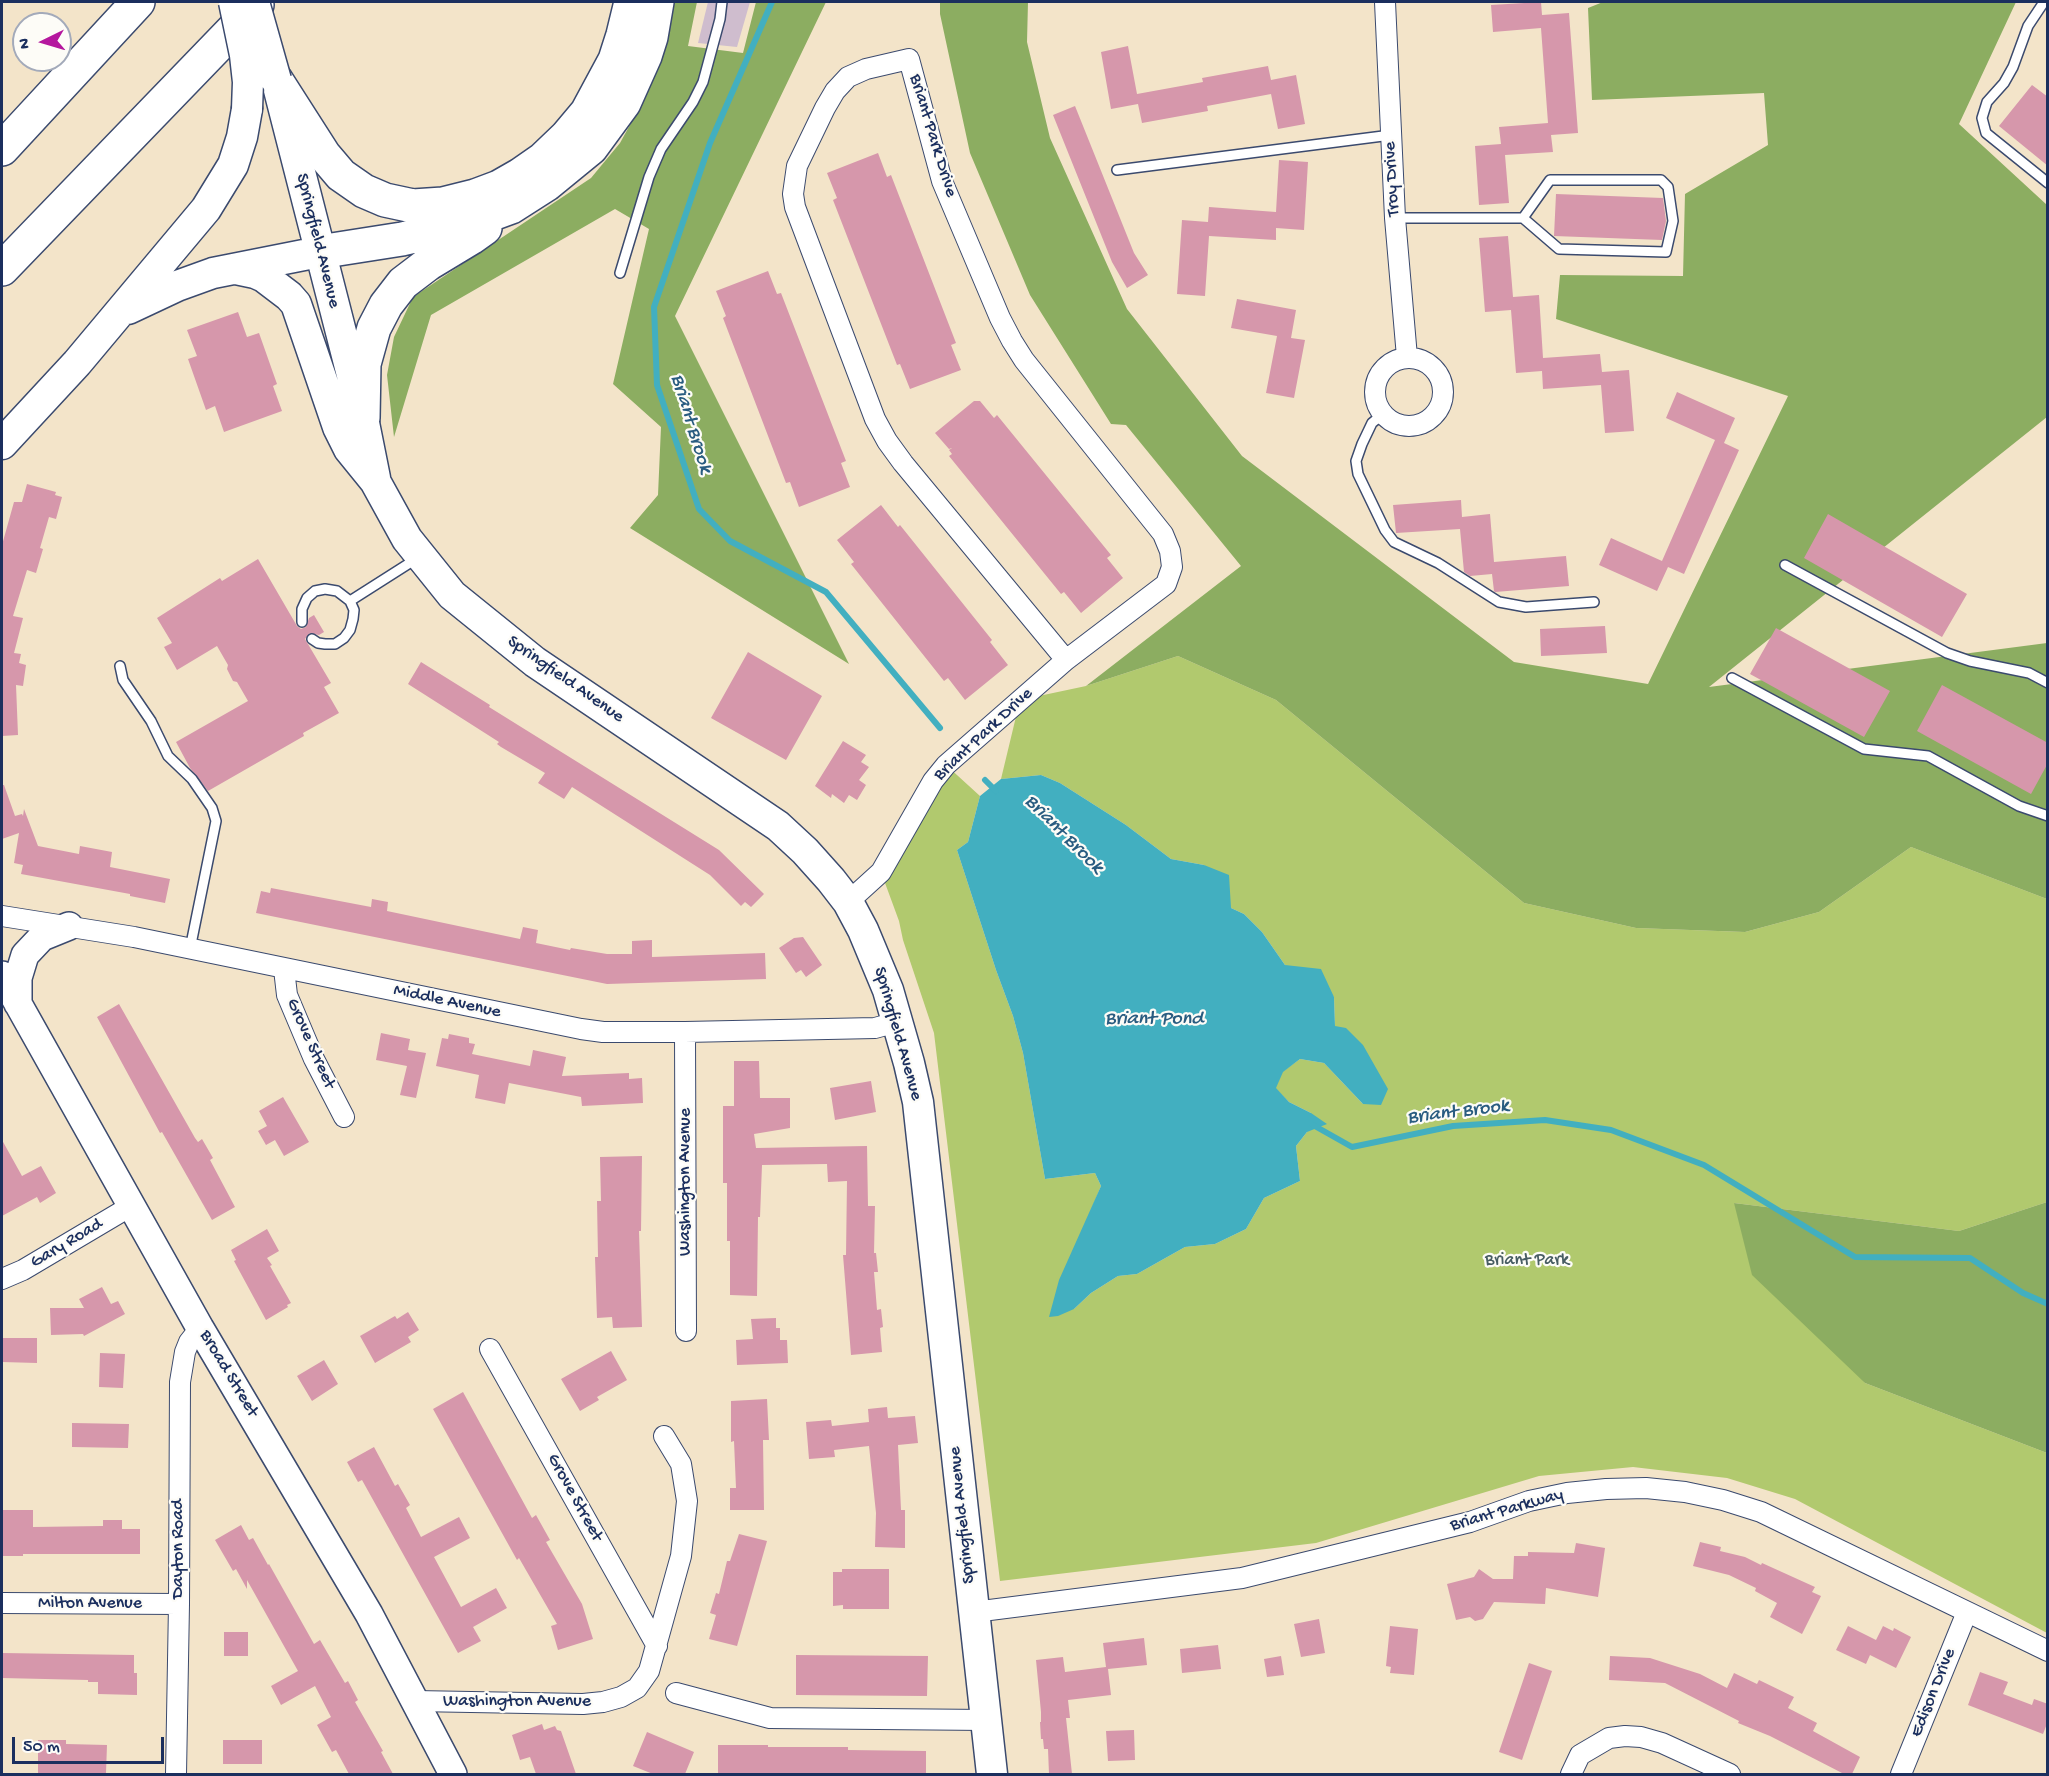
<!DOCTYPE html>
<style>
body{margin:0}
#map{position:relative;width:2049px;height:1776px;overflow:hidden;background:#f3e4c9;font-family:"Gochi Hand",sans-serif}
canvas{display:block}
.frame{position:absolute;inset:0;border:3px solid #1b2f5e;pointer-events:none}
.north{position:absolute;left:12px;top:12px;width:60px;height:60px;box-sizing:border-box;background:#fdfcf7;border:2px solid #a3aaba;border-radius:50%;rotate:265deg;font-size:16px;font-weight:700;line-height:24px;text-align:center;color:#1b2f5e}
.north::after{content:'';display:block;margin:auto;width:21px;height:27px;background:#b5179e;clip-path:polygon(50% 0,100% 100%,50% 72%,0 100%)}
.scale{position:absolute;left:12px;top:1737px;width:152px;height:27px;box-sizing:border-box;border:3px solid #1b2f5e;border-top:0;padding-left:8px;font-size:18px;line-height:21px;white-space:nowrap;color:#1b2f5e;-webkit-text-stroke:4px #fdfcf7;paint-order:stroke}
</style>
<div id="map">
<canvas width="2049" height="1776"></canvas>
<div class="frame"></div>
<div class="north">N</div>
<div class="scale">50 m</div>
</div>
<script>
const ctx = document.querySelector('canvas').getContext('2d');
ctx.lineJoin = 'round';
function fillPath(path, color) {
  ctx.fillStyle = color;
  ctx.fill(path, 'evenodd');
}
function poly(rows) {
  const path = new Path2D();
  for (const r of rows) {
    if (r.length === 3) {
      path.moveTo(r[0] + r[2], r[1]);
      path.arc(r[0], r[1], r[2], 0, 2 * Math.PI);
      continue;
    }
    path.moveTo(r[0], r[1]);
    for (let i = 2; i < r.length; i += 2) path.lineTo(r[i], r[i + 1]);
  }
  return path;
}
function stroke(path, color, width, dash) {
  ctx.strokeStyle = color;
  ctx.lineWidth = width;
  ctx.lineCap = dash ? 'butt' : 'round';
  ctx.setLineDash(dash || []);
  ctx.stroke(path);
}
function write(font, color, halo, rows, align = 'center') {
  ctx.font = font + ' "Gochi Hand",sans-serif';
  ctx.lineWidth = 4.5;
  ctx.setLineDash([]);
  ctx.textBaseline = 'middle';
  ctx.strokeStyle = halo;
  ctx.fillStyle = color;
  for (const [text, x, y, turn = 0] of rows) {
    ctx.save();
    ctx.translate(x, y);
    ctx.rotate((+turn || 0) * Math.PI / 180);
    ctx.textAlign = isNaN(turn) ? turn : align;
    if (halo) ctx.strokeText(text, 0, 0);
    ctx.fillText(text, 0, 0);
    ctx.restore();
  }
}
const industrial = poly([
 [708,2,750,2,737,47,698,43]
]);
const green = poly([
 [1178,656,1276,700,1524,903,1636,928,1745,932,1819,912,1911,847,2047,899,2047,1202,1959,1231,1734,1203,1865,1383,2047,1453,2047,1633,1795,1499,1727,1478,1633,1467,1539,1476,1316,1543,1000,1581,934,1033,903,940,899,921,881,872,946,765,980,796,968,842,957,850,996,970,1013,1016,1023,1053,1045,1179,1095,1173,1101,1186,1085,1225,1074,1309,1091,1293,1118,1276,1137,1274,1185,1247,1215,1244,1246,1229,1264,1198,1300,1181,1296,1146,1307,1132,1311,1113,1289,1102,1275,1088,1282,1072,1300,1059,1324,1063,1363,1104,1335,1026,1334,997,1285,965,1262,932,1244,914,1231,908,1204,865,1171,859,1126,825,1060,783,1041,775,1001,779,1020,700,1086,686]
]);
const forest = poly([
 [670,2,697,2,688,46,743,53,756,2,826,2,675,316,849,664,630,528,658,495,661,427,613,384,649,229,615,209,431,315,394,437,387,375,394,337,413,297,591,178,620,143,642,103,661,56],
 [940,2,1028,2,1027,42,1050,138,1127,309,1242,456,1514,662,1648,684,1788,396,1556,319,1560,275,1683,276,1685,194,1768,145,1764,93,1592,100,1588,8,1603,2,2016,2,1959,124,2047,205,2047,417,1709,687,2047,643,2047,899,1911,847,1819,912,1745,932,1636,928,1524,903,1276,700,1178,656,1086,686,1241,566,1126,425,1111,424,1030,295,970,153,940,14],
 [2047,1202,2047,1453,1865,1383,1752,1275,1734,1203,1959,1231]
]);
const water = poly([
 [1041,775,1060,783,1126,825,1171,859,1204,865,1229,875,1231,908,1244,914,1262,932,1285,965,1321,969,1334,997,1335,1026,1346,1028,1363,1045,1388,1089,1381,1105,1363,1104,1324,1063,1300,1059,1283,1072,1276,1088,1289,1102,1311,1113,1327,1124,1307,1132,1296,1146,1300,1181,1264,1198,1246,1229,1215,1244,1185,1247,1137,1274,1118,1276,1091,1293,1074,1309,1058,1316,1049,1317,1059,1280,1101,1186,1095,1173,1045,1179,1023,1053,1013,1016,996,970,957,850,968,842,980,796,1001,779]
]);
const stream = poly([
 [772,2,710,143,654,307,657,385,699,509,730,541,826,592,940,728],
 [985,780,996,791],
 [1313,1125,1352,1147,1453,1126,1545,1120,1611,1130,1704,1165,1855,1257,1970,1258,2023,1293,2048,1304]
]);
const building = poly([
 [1541,2,1542,15,1569,13,1578,133,1551,135,1553,152,1505,155,1509,203,1479,205,1475,146,1501,144,1499,127,1548,123,1541,28,1493,32,1491,5],
 [1128,46,1137,94,1203,82,1202,78,1268,66,1271,80,1296,75,1305,124,1278,129,1271,94,1207,106,1208,111,1142,123,1138,104,1111,109,1101,52],
 [2032,85,2048,97,2048,166,1999,126],
 [1075,106,1134,253,1148,275,1127,288,1112,262,1053,115],
 [878,153,887,177,891,175,956,343,951,345,961,370,910,389,900,364,897,365,833,200,837,198,827,173],
 [1279,160,1308,162,1304,230,1276,228,1276,240,1209,236,1205,296,1177,294,1182,220,1208,222,1209,207,1276,212],
 [1556,194,1663,198,1666,221,1662,240,1554,236],
 [1508,236,1513,297,1539,295,1543,358,1600,354,1602,372,1629,370,1634,431,1605,433,1601,385,1543,389,1542,371,1516,373,1511,310,1485,312,1479,238],
 [768,271,777,294,781,293,846,461,841,463,850,487,799,507,790,482,786,483,723,318,726,316,716,291],
 [1237,299,1296,310,1291,338,1305,340,1294,398,1266,393,1277,336,1231,328],
 [238,312,247,337,259,333,277,384,273,386,282,411,224,432,215,406,206,410,188,359,197,356,187,330],
 [1677,392,1735,418,1724,443,1739,450,1684,574,1668,567,1657,591,1599,565,1611,538,1662,561,1715,440,1666,418],
 [974,401,980,401,994,418,997,415,1111,555,1107,558,1123,578,1081,613,1064,592,1061,594,949,456,952,454,949,450,952,448,949,449,935,433],
 [27,484,56,492,55,495,62,497,56,519,49,517,40,548,43,549,36,573,27,570,13,616,23,618,14,653,21,654,19,663,26,665,23,686,16,685,18,735,2,736,2,545,14,502,22,502],
 [1461,500,1462,517,1490,514,1494,562,1566,556,1569,586,1495,592,1494,591,1492,574,1470,576,1464,572,1460,529,1396,533,1393,505],
 [881,505,898,527,900,525,992,640,990,642,1008,665,965,700,948,678,944,681,851,564,854,562,837,540],
 [1828,514,1967,594,1942,637,1804,558],
 [258,559,297,626,301,629,306,627,309,618,314,615,324,632,319,635,310,633,305,639,331,683,324,687,339,713,303,733,304,736,208,791,190,768,176,742,248,701,237,682,233,681,227,669,228,665,217,646,177,670,164,647,172,643,157,618,220,578,222,581],
 [1605,626,1607,653,1541,656,1540,629],
 [1776,628,1890,691,1864,737,1750,674],
 [748,652,822,696,786,760,711,718],
 [421,662,490,705,489,707,719,850,764,894,751,907,745,902,741,906,710,875,572,787,564,799,538,783,545,773,501,747,497,744,499,742,408,684],
 [1942,685,2048,743,2048,763,2031,794,1917,731],
 [843,741,866,755,861,762,869,767,859,780,866,785,857,800,849,795,844,803,832,794,831,798,815,786],
 [2,785,4,785,15,816,22,814,23,816,24,809,38,846,79,854,80,846,112,852,110,867,170,879,165,903,130,896,130,894,21,874,23,865,14,863,19,833,2,839],
 [271,888,371,907,372,899,388,902,387,911,520,939,523,927,538,930,536,943,570,950,571,948,607,954,632,954,632,941,652,940,652,957,765,953,766,979,607,984,256,913,261,891,270,893],
 [803,937,822,965,806,977,801,970,796,973,779,948,794,938],
 [119,1004,195,1138,198,1142,202,1139,213,1158,210,1160,235,1207,212,1220,162,1132,160,1133,97,1017],
 [381,1033,410,1039,408,1050,426,1053,416,1098,400,1095,407,1066,376,1060],
 [449,1034,469,1038,469,1043,475,1044,472,1054,530,1066,533,1050,566,1057,562,1076,629,1073,629,1079,642,1078,643,1103,582,1106,581,1097,509,1083,505,1104,475,1098,479,1075,436,1066,442,1038,448,1039],
 [734,1061,759,1061,760,1098,790,1098,790,1128,754,1134,756,1148,867,1146,868,1206,875,1206,874,1253,876,1253,878,1272,874,1272,877,1310,881,1309,883,1327,880,1328,882,1352,851,1355,843,1255,846,1255,847,1181,828,1182,827,1164,762,1165,760,1217,758,1217,757,1296,730,1295,730,1241,727,1241,727,1183,723,1183,723,1106,734,1106],
 [871,1081,876,1112,835,1120,830,1088],
 [283,1097,309,1142,284,1156,275,1140,266,1145,258,1131,267,1126,259,1111],
 [2,1140,22,1176,41,1166,56,1193,40,1203,37,1197,2,1216],
 [642,1156,641,1231,639,1231,642,1327,613,1328,612,1317,597,1318,595,1257,598,1257,597,1201,601,1201,600,1157],
 [267,1229,279,1251,267,1258,272,1265,270,1266,291,1303,287,1305,288,1307,266,1320,234,1261,236,1260,231,1250],
 [102,1287,111,1304,118,1301,125,1314,84,1336,83,1334,51,1335,50,1308,84,1308,79,1299],
 [408,1312,419,1330,408,1337,411,1342,375,1363,360,1336,395,1316,397,1319],
 [776,1318,776,1328,780,1328,780,1340,787,1340,788,1363,737,1365,736,1340,753,1339,751,1319],
 [2,1338,37,1338,37,1363,2,1362],
 [611,1351,627,1380,597,1397,599,1400,580,1411,561,1379],
 [100,1353,125,1354,123,1388,99,1387],
 [324,1360,338,1384,312,1401,297,1376],
 [463,1392,532,1518,536,1515,550,1540,546,1542,582,1604,593,1639,558,1650,551,1626,557,1624,519,1558,517,1560,433,1409],
 [767,1399,769,1440,763,1440,764,1510,730,1510,730,1488,736,1488,734,1441,731,1442,731,1401],
 [887,1407,888,1418,915,1416,918,1443,898,1445,901,1510,905,1510,905,1548,875,1547,876,1513,869,1446,834,1450,835,1457,809,1459,806,1422,831,1420,832,1426,869,1422,868,1409],
 [72,1423,129,1424,128,1448,72,1447],
 [374,1447,395,1486,398,1484,410,1505,406,1508,421,1537,459,1517,470,1538,434,1557,461,1607,496,1588,507,1608,473,1627,481,1641,458,1653,362,1480,358,1482,347,1462],
 [2,1510,33,1510,33,1527,103,1526,103,1520,122,1520,122,1529,140,1529,140,1554,23,1554,23,1556,2,1556],
 [241,1525,249,1540,253,1538,268,1565,269,1564,314,1644,320,1640,345,1683,348,1681,358,1700,355,1702,383,1751,381,1752,393,1774,349,1774,336,1750,332,1752,317,1725,331,1717,315,1686,281,1705,271,1686,298,1671,247,1580,247,1589,236,1569,233,1571,215,1540],
 [739,1534,767,1541,737,1646,709,1639,716,1615,710,1613,716,1593,719,1594,727,1561,730,1561],
 [1700,1542,1721,1547,1720,1551,1745,1557,1761,1565,1762,1563,1815,1587,1812,1592,1821,1596,1802,1634,1770,1617,1777,1603,1755,1591,1756,1588,1729,1575,1693,1566],
 [1576,1543,1605,1548,1598,1597,1546,1588,1545,1604,1494,1602,1483,1619,1475,1621,1470,1617,1456,1620,1447,1584,1474,1577,1479,1569,1493,1579,1513,1579,1514,1556,1528,1556,1528,1552,1574,1553],
 [842,1569,889,1569,889,1609,843,1609,843,1605,833,1606,833,1572,842,1572],
 [1319,1619,1325,1653,1301,1657,1294,1624],
 [1390,1626,1418,1629,1414,1675,1390,1673,1391,1667,1386,1666],
 [1848,1626,1876,1640,1883,1626,1893,1631,1894,1628,1911,1637,1896,1668,1870,1655,1866,1664,1836,1650],
 [224,1632,248,1632,248,1656,224,1656],
 [1144,1638,1147,1665,1108,1669,1111,1695,1068,1700,1070,1718,1066,1718,1072,1774,1049,1774,1048,1749,1044,1749,1043,1739,1041,1739,1040,1722,1041,1722,1041,1712,1036,1660,1063,1657,1065,1672,1106,1667,1103,1643],
 [1218,1645,1221,1669,1182,1673,1180,1649],
 [2,1653,134,1655,134,1673,137,1673,137,1695,98,1694,98,1682,88,1682,88,1680,2,1678],
 [796,1655,928,1656,927,1696,796,1695],
 [1281,1656,1284,1675,1267,1677,1264,1659],
 [1610,1656,1650,1658,1700,1674,1727,1688,1734,1673,1757,1684,1759,1680,1794,1697,1788,1708,1817,1723,1813,1731,1860,1757,1852,1774,1844,1774,1770,1736,1738,1723,1739,1721,1665,1683,1609,1680],
 [1529,1663,1552,1671,1522,1760,1499,1752],
 [1980,1672,2008,1682,2003,1694,2032,1705,2034,1699,2048,1704,2048,1721,2043,1734,1968,1705],
 [542,1724,544,1730,555,1726,557,1730,561,1731,576,1774,536,1774,530,1757,520,1760,512,1735],
 [1134,1730,1135,1760,1108,1761,1106,1731],
 [647,1732,694,1752,685,1774,653,1774,633,1766],
 [38,1740,66,1740,66,1744,107,1745,106,1773,38,1774],
 [223,1740,262,1740,262,1764,223,1764],
 [718,1745,768,1745,768,1747,848,1747,848,1750,926,1751,926,1774,718,1774]
]);
const lane = poly([
 [2044,2,2028,26,2013,67,2004,83,1987,102,1982,118,1986,133,2048,183],
 [1117,170,1391,135],
 [1395,218,1523,218,1559,249,1666,252,1673,221,1668,187,1661,180,1550,180,1523,218],
 [620,273,649,177,661,149,693,102,703,82,720,19,722,2],
 [1383,414,1372,423,1362,444,1356,461,1358,474,1385,530,1394,542,1438,563,1499,602,1526,607,1594,602],
 [1785,565,1947,653,1970,661,2029,673,2048,683],
 [302,622,302,609,307,598,315,591,325,589,337,591,350,601,416,559],
 [312,639,318,643,325,644,335,644,344,638,350,630,353,619,354,610,350,601],
 [120,666,123,680,151,721,168,756,192,779,212,808,216,821,190,949],
 [1732,678,1864,749,1928,756,2019,806,2048,816]
]);
const street = poly([
 [1385,2,1395,218,1407,357],
 [1409,392,34],
 [848,902,881,872,933,781,946,765,1066,660,1166,584,1172,567,1170,551,1163,534,1024,360,1012,341,1000,318,942,181,909,59,866,69,848,77,835,91,825,108,797,166,793,194,795,207,875,419,887,441,903,463,1066,660],
 [2,916,134,937,581,1029,603,1032,685,1032,875,1028,897,1022],
 [284,969,287,995,314,1059,344,1117],
 [685,1032,686,1331],
 [2,1279,23,1270,131,1206],
 [490,1349,657,1646],
 [2,1603,179,1604],
 [974,1612,1242,1578,1470,1522,1529,1501,1567,1493,1606,1489,1646,1488,1685,1492,1723,1500,1761,1512,2048,1651],
 [676,1693,770,1718,986,1720],
 [415,1701,583,1704,603,1702,621,1697,637,1688,649,1671,681,1556,687,1501,681,1464,664,1436],
 [176,1774,179,1604,180,1382,185,1352,189,1342,200,1328],
 [1571,1774,1580,1755,1609,1738,1625,1736,1641,1737,1662,1743,1730,1774],
 [1901,1774,1967,1612]
]);
const secondary = poly([
 [2,975,200,1328,369,1614,453,1774],
 [18,1004,18,978,25,955,42,937,69,926]
]);
const primary = poly([
 [279,90,363,418,375,478],
 [236,269,255,273,264,277,289,296,296,304,338,427,349,449,375,481,407,539,452,595,535,662,778,826,805,851,831,880,848,902,863,930,888,990,909,1063,918,1102,992,1774],
 [128,309,177,286,213,273,319,252],
 [2,444,77,363,206,209,233,165,242,137,247,109]
]);
const highway = poly([
 [276,80,324,155,341,175,364,191,385,200,413,206,443,204,475,196,499,187,520,175,543,159,566,137,587,112,615,60,623,35,631,2],
 [2,149,138,2],
 [319,252,402,239,462,225,511,207,547,184,591,148,624,103,645,56,651,37,657,2],
 [2,269,257,5],
 [363,418,364,364,374,328,386,305,403,283,428,264,471,238,485,228]
]);
const primaryBridge = poly([
 [234,2,245,55,248,82,247,109],
 [254,2,276,80]
]);
const streetNames = [
 ["Briant Park Drive",932,136,73],
 ["Troy Drive",1393,179,-93],
 ["Springfield Avenue",317,241,76],
 ["Springfield Avenue",565,680,35],
 ["Briant Park Drive",984,735,-43],
 ["Middle Avenue",447,1002,12],
 ["Springfield Avenue",897,1034,74],
 ["Grove Street",310,1044,66],
 ["Washington Avenue",686,1182,-90],
 ["Gary Road",67,1244,-31],
 ["Broad Street",228,1374,59],
 ["Grove Street",574,1498,61],
 ["Briant Parkway",1507,1511,-16],
 ["Springfield Avenue",963,1515,-96],
 ["Dayton Road",179,1549,-90],
 ["Milton Avenue",90,1604],
 ["Edison Drive",1934,1693,-68],
 ["Washington Avenue",517,1702]
];
const parkNames = [
 ["Briant Park",1527,1261]
];
const waterNames = [
 ["Briant Brook",690,424,73],
 ["Briant Brook",1063,835,45],
 ["Briant Pond",1154,1020],
 ["Briant Brook",1458,1113,-7]
];
fillPath(industrial, '#cfbdce');
fillPath(green, '#b1c96e');
fillPath(forest, '#8cad61');
fillPath(water, '#42afc0');
stroke(stream, '#42afc0', 6);
fillPath(building, '#d697ab');
stroke(lane, '#3b4a6e', 12);
stroke(street, '#3b4a6e', 22);
stroke(secondary, '#3b4a6e', 30);
stroke(primary, '#3b4a6e', 33);
stroke(highway, '#3b4a6e', 36);
stroke(lane, '#fff', 9);
stroke(street, '#fff', 20);
stroke(secondary, '#fff', 27);
stroke(primary, '#fff', 30);
stroke(highway, '#fff', 33);
stroke(primaryBridge, '#3b4a6e', 33, []);
stroke(primaryBridge, '#fff', 30);
write('18px', '#1b2f5e', '#fdfcf7', streetNames);
write('18px', '#485d63', '#fdfcf7', parkNames);
write('italic 20px', '#295c80', '#fdfcf7', waterNames);
</script>
